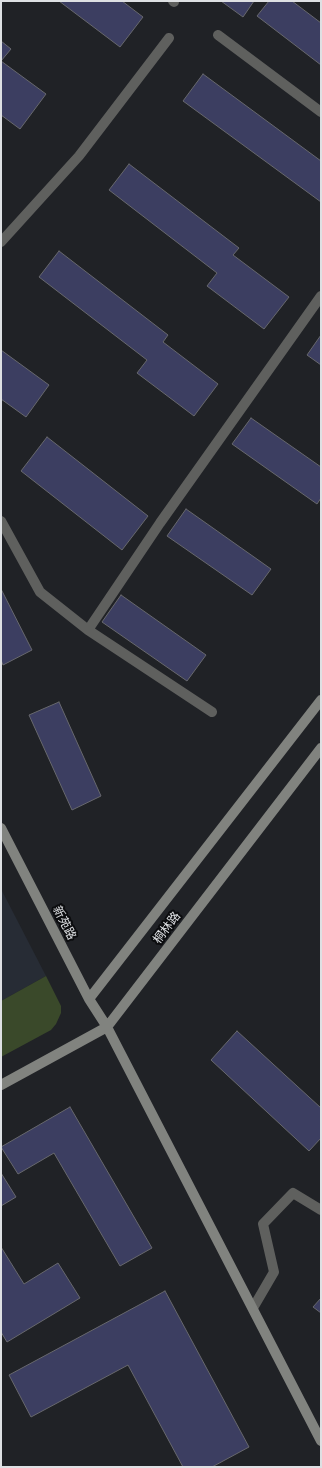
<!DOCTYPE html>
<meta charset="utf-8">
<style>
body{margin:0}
#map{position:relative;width:322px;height:1468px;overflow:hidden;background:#202226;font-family:"IBM Plex Serif",serif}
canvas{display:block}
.frame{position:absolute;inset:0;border:2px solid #dee0e3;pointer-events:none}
</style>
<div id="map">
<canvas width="322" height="1468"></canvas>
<div class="frame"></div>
</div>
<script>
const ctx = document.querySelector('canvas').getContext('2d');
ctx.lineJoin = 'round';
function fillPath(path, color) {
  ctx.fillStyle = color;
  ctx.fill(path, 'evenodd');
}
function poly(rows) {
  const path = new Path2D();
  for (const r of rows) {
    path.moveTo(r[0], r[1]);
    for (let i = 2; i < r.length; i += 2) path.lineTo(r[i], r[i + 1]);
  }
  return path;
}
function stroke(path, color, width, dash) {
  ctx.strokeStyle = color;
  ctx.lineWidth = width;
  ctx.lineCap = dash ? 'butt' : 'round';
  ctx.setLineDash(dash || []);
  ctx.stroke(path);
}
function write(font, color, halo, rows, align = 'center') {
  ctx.font = font + ' "IBM Plex Serif","Noto Sans SC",serif';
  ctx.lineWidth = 4;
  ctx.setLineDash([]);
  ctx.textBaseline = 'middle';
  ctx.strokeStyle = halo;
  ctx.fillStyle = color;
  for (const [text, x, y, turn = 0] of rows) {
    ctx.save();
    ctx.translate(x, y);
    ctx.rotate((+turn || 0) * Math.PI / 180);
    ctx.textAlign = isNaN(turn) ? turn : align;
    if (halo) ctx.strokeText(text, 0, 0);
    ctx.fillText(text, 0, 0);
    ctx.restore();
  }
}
const built = poly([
 [1,889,46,976,1,1001]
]);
const green = poly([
 [46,976,61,1006,61,1013,56,1024,51,1030,1,1057,1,1001]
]);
const building = poly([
 [59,1,122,1,143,17,120,47,59,1],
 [221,1,254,1,243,17,221,1],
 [269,1,292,1,321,23,321,65,257,16,269,1],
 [1,41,11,49,1,61,46,94,20,129,1,115,1,41],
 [203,74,321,161,321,202,183,101,203,74],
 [129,164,239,248,233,255,289,297,264,329,207,286,217,273,109,190,129,164],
 [59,251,168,335,163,342,218,384,194,416,137,373,147,360,39,277,59,251],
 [321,335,321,365,307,355,321,335],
 [1,350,49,385,26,417,1,399,1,350],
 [251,418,321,467,321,498,317,504,232,444,251,418],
 [47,437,148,516,122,550,21,471,47,437],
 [186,509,271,569,252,595,167,536,186,509],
 [1,589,32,650,3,665,1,660,1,589],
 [121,595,206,655,187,681,102,622,121,595],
 [59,702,101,796,72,810,29,715,59,702],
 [237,1031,321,1108,321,1138,309,1151,211,1060,237,1031],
 [70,1107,152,1248,120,1266,54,1153,18,1174,1,1147,70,1107],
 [1,1173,16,1197,1,1206,1,1173],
 [1,1247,24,1284,58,1263,80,1298,7,1342,1,1332,1,1247],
 [165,1291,249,1447,212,1467,183,1467,128,1365,31,1417,9,1375,165,1291],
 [321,1298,321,1313,313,1307,321,1298]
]);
const street = poly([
 [173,1,174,2],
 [218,35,321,112],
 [1,242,79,156,169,38],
 [1,521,40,592,88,630,212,712],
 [88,630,160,523,321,296],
 [253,1308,274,1272,263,1224,293,1193,321,1210]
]);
const secondary = poly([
 [1,828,89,999,107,1027,321,1441],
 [89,999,321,700],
 [1,1085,107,1027,321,748]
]);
const streetNames = [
 ["新苑路",64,923,63],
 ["桐林路",167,928,-53]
];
fillPath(built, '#272c35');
fillPath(green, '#3a492a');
fillPath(building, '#3c3e61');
stroke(building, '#67686d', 1);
stroke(street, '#5f605e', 10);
stroke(secondary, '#81837f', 10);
write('12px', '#dee0e3', '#0b0c0e', streetNames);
</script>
